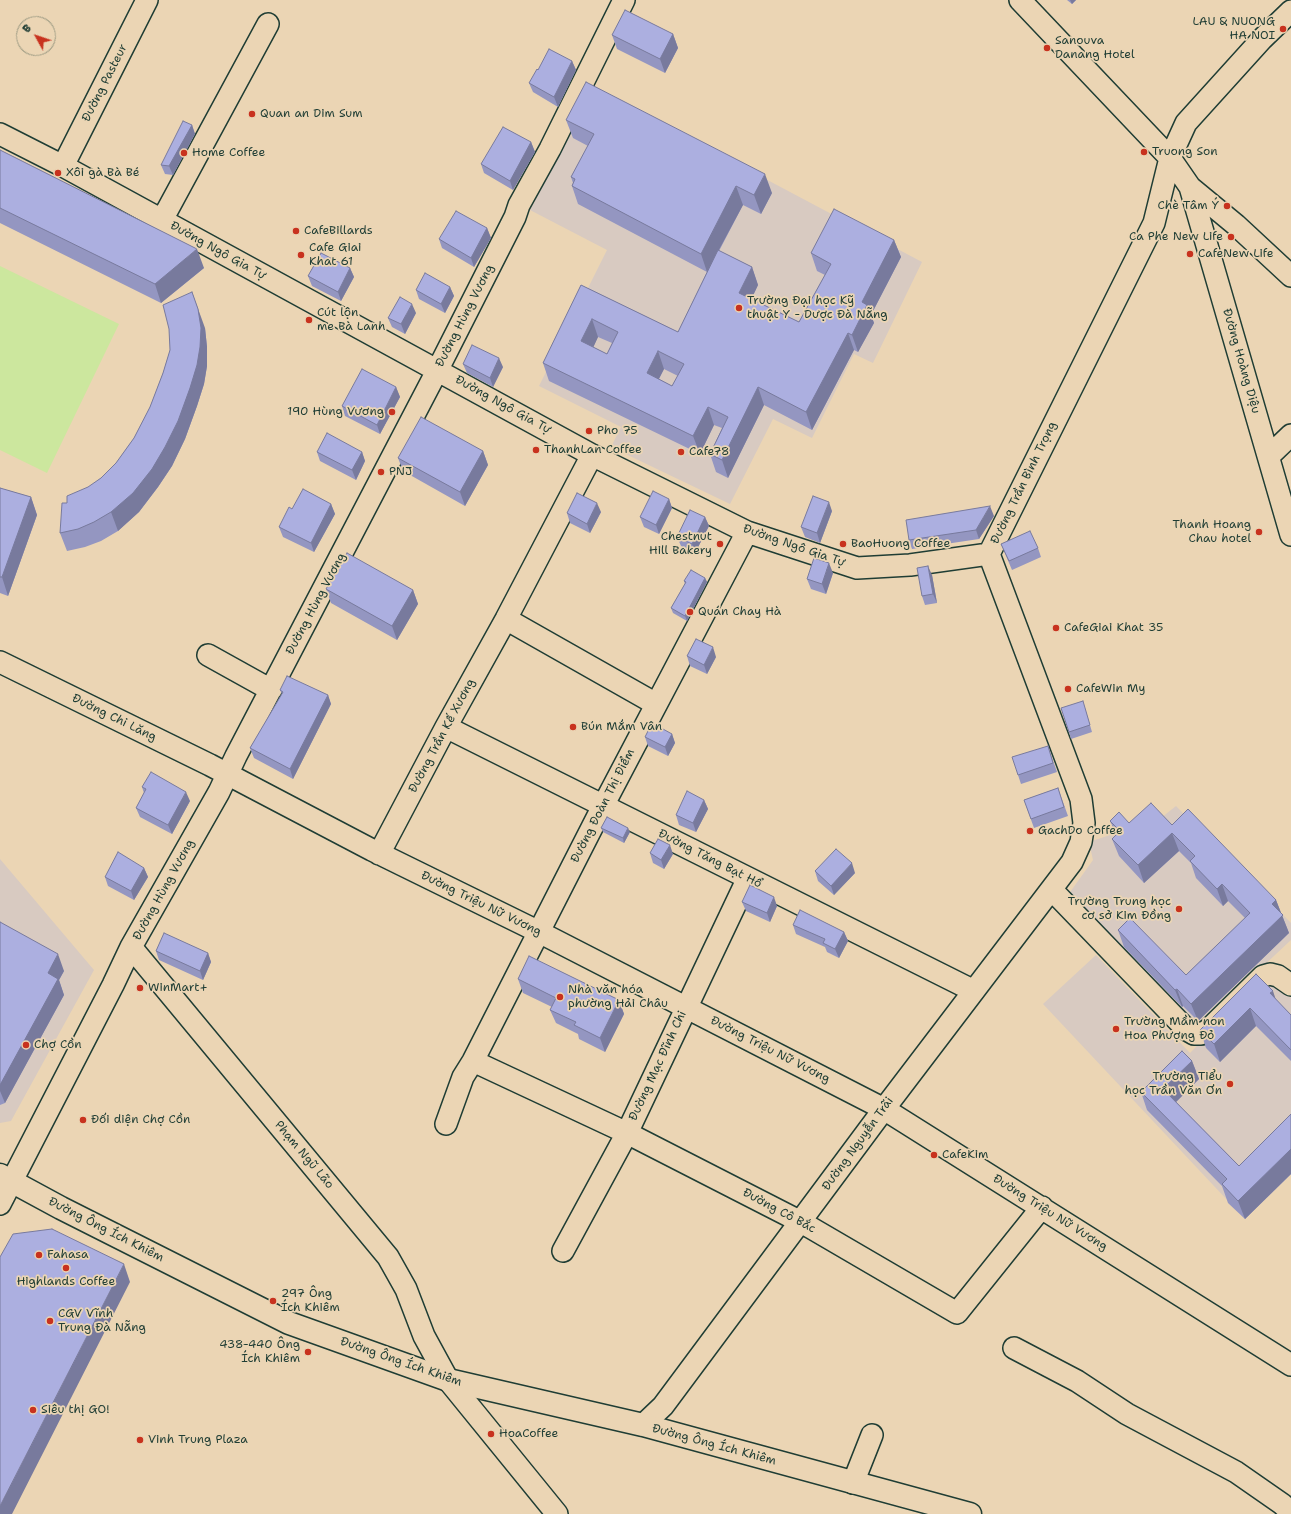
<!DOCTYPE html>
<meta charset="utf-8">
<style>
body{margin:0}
#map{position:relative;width:1291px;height:1514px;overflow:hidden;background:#ebd5b4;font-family:"Shantell Sans",sans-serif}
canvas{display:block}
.north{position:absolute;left:16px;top:16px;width:40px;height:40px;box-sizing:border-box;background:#ebd5b4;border:1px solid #999881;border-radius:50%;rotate:310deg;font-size:11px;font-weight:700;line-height:16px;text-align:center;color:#1f3d34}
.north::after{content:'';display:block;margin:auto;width:14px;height:18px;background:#c8321e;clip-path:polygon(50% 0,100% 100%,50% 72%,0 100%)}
</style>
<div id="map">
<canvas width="1291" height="1514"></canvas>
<div class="north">B</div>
</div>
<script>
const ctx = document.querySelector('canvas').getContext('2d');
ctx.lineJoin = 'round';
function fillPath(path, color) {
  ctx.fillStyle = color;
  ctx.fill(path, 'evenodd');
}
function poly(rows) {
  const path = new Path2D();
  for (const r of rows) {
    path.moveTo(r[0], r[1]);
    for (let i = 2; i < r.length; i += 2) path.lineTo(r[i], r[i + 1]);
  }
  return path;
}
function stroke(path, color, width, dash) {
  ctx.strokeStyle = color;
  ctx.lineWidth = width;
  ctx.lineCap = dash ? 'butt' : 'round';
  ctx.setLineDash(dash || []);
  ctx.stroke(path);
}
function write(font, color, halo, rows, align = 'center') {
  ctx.font = font + ' "Shantell Sans",sans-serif';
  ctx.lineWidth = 3.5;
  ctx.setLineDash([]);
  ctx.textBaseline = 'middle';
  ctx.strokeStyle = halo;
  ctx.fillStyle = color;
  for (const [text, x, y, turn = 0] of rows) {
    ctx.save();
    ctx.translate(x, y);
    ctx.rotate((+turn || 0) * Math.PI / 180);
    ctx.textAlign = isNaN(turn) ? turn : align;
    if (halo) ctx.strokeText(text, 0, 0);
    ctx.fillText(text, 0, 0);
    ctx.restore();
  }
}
const built = poly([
 [594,88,922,262,873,363,854,354,812,438,773,419,730,504,611,447,621,427,539,386,607,250,530,210],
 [1176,806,1291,923,1291,940,1195,1030,1068,895,1093,860,1089,842,1125,830,1142,833],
 [0,859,94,970,11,1121,0,1123],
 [1096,955,1190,1053,1249,993,1276,980,1291,998,1291,1174,1245,1219,1043,1004]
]);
const green = poly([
 [0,266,119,324,47,473,0,450]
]);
const minor = poly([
 [1020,0,1170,158,1190,187,1236,225,1291,276],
 [0,134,63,166,592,455,747,532,857,568,910,565,989,554],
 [63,166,147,0],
 [1190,187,1291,535],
 [162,220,268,24],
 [1269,456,1291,435],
 [506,619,656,704],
 [208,655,271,690],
 [0,662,210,765,372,850,539,932,884,1109,1291,1365],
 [446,727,974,991],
 [379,854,446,727,506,619,592,455],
 [1052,890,1187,1030,1194,1034,1201,1034,1208,1030,1263,976,1270,974,1278,976,1291,985],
 [131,947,388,1257,406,1289,424,1336,448,1380,557,1514],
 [473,1061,627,1133,801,1222,957,1313,1042,1207],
 [446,1124,463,1077,473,1061,603,806,747,532],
 [0,1204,113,985,131,947,219,792,236,756,438,369,515,217,519,205,550,149,624,0],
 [563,1251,627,1133,748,878],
 [1014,1348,1077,1381,1127,1414,1236,1472,1282,1504,1291,1512],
 [643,1425,663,1406,884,1109,1072,862,1081,842,1084,823,1081,799,989,554,1154,223,1170,158,1186,123,1262,39,1291,11],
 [853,1483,872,1435]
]);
const major = poly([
 [0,1175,61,1208,289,1323,448,1380,643,1425,970,1514]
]);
const wall = poly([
 [1067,0,1076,0,1072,4],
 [673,34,678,48,665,73,617,49,612,35],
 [572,61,576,70,558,107,533,92,529,83],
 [566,120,772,193,761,214,743,205,719,251,752,267,758,285,751,299,799,322,825,275,817,271,811,253,894,240,901,257,871,315,874,323,858,352,854,350,812,430,764,405,728,478,716,472,710,454,722,428,714,425,700,454,549,381,543,363,581,285,678,332,707,272,578,204,572,186,573,183,571,177,588,146,573,138],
 [598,337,612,343,607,354,593,347],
 [664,369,678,376,672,386,659,379],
 [192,125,195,134,173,175,165,174,161,165],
 [531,142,535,152,513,190,484,173,481,164],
 [0,150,204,268,161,303,0,223],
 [487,228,491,238,474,267,442,248,439,239],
 [350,268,354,277,341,301,312,286,308,276],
 [450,287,454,296,445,313,419,299,416,290],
 [416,313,405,334,392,327,388,318],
 [205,328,207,347,207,366,204,384,197,406,185,439,172,466,158,487,139,512,118,531,101,541,85,547,67,551,60,533,67,503,101,478,116,463,134,438,150,407,163,373,170,350],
 [463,364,503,367,493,387,467,373],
 [396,387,400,397,380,434,345,416,342,406],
 [483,451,488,465,465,506,403,471,398,458],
 [317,452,362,452,365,461,356,480,320,461],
 [0,488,31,497,37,515,8,596,0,593],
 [669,499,672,508,659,534,644,527,640,517],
 [331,504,335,514,314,552,283,537,279,527,292,509],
 [832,511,820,543,805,537,801,527],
 [601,512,590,533,570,523,567,513],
 [994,516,979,539,912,549,909,540],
 [705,517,709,526,695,553,681,546,677,537],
 [1001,544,1038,548,1041,557,1012,570],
 [833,573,826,594,811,589,807,579],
 [932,575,937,603,925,605,922,596],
 [705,578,707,582,687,621,673,613,671,608,685,584,684,581],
 [326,589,413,590,418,604,397,640,331,603],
 [687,656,716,657,707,674,690,666],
 [280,690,328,695,331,704,293,779,254,758,250,748,282,694],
 [1085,708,1092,732,1071,739,1069,732],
 [672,734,675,743,668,756,648,746,645,737],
 [1048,746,1057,772,1021,784,1018,775],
 [142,787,190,801,172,834,140,817,136,808,144,793],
 [1058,788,1068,816,1034,828,1024,800],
 [704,800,708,809,696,832,679,825,676,815],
 [1110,821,1129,823,1172,825,1276,900,1289,933,1198,1021,1183,1006,1182,1007,1124,947,1118,930,1186,975,1245,918,1228,901,1223,906,1196,878,1191,863,1179,851,1144,883,1119,856,1112,839,1116,836],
 [601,828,630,832,624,843,603,832],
 [650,853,673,854,664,869,653,863],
 [144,868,148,877,134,900,108,886,105,877],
 [815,871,855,873,834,895,818,881],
 [742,902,777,906,770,922,746,911],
 [0,922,64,971,59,980,64,995,5,1103,0,1105],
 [793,925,844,932,848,941,839,958,827,952,825,947,796,934],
 [156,951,208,953,211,962,203,980,159,960],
 [1256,974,1275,999,1291,1015,1291,1061,1256,1026,1220,1062,1206,1048,1200,1030],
 [518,979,619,1000,624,1014,605,1052,579,1039,578,1034,556,1023,550,1010,552,1007,523,993],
 [1192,1061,1199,1079,1176,1102,1239,1166,1291,1114,1291,1174,1245,1219,1228,1203,1222,1186,1147,1110,1141,1092]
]);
const shadedWall = poly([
 [1070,0,1076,0,1072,4],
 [673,34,678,48,665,73,660,59],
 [572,61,576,70,558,107,554,97],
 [192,125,195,134,173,175,169,166],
 [531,142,535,152,513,190,510,181],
 [765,174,772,193,761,214,754,195],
 [736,186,743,205,707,272,701,254],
 [487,228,491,238,474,267,471,258],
 [894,240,901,257,871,315,874,323,858,352,852,335,862,302],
 [197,249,204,268,161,303,155,284],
 [752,267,758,285,746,311,739,293],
 [350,268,354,277,341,301,338,292],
 [450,287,454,296,445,313,441,304],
 [192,292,205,328,207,347,207,366,204,384,197,406,185,439,172,466,158,487,139,512,118,531,111,512,133,493],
 [412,304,416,313,405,334,401,324],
 [592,319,598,337,588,359,581,341],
 [848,333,854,350,812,430,806,412],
 [658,351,664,369,653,390,647,373],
 [499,358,503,367,493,387,490,378],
 [396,387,400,397,380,434,377,425],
 [758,387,764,405,728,478,722,460],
 [708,407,714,425,700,454,693,436],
 [483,451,488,465,465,506,460,492],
 [362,452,365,461,356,480,352,470],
 [31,497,37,515,8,596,2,577],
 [669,499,672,508,659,534,656,525],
 [829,502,832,511,820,543,817,533],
 [597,503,601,512,590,533,587,524],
 [331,504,335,514,314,552,311,543],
 [990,506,994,516,979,539,976,530],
 [705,517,709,526,695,553,692,544],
 [829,563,833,573,826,594,822,584],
 [928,566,932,575,937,603,933,594],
 [705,578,707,582,687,621,685,616],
 [413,590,418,604,397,640,392,626],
 [713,647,716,657,707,674,704,665],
 [328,695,331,704,293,779,290,769],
 [672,734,675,743,668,756,665,747],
 [186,792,190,801,172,834,168,825],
 [704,800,708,809,696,832,693,823],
 [628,828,630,832,624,843,623,838],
 [1172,833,1179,851,1144,883,1138,865],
 [670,845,673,854,664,869,661,860],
 [852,863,855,873,834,895,831,886],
 [144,868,148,877,134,900,131,891],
 [1222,884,1228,901,1223,906,1217,889],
 [774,897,777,906,770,922,767,913],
 [1276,900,1289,933,1198,1021,1191,1004,1272,904],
 [844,932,848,941,839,958,835,949],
 [208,953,211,962,203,980,200,971],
 [58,954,64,971,59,980,64,995,5,1103,0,1091,0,1085,48,973],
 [1177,989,1183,1006,1182,1007,1175,990],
 [1273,991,1279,1009,1270,993],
 [619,1000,624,1014,605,1052,600,1038],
 [1250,1008,1256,1026,1220,1062,1214,1044],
 [1192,1061,1199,1079,1170,1108,1163,1089],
 [1291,1149,1291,1174,1245,1219,1238,1201],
 [124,1264,130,1282,12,1514,0,1514,0,1506]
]);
const building = poly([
 [625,10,673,34,660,59,612,35,625,10],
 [549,49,572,61,554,97,529,83,537,69,538,70,549,49],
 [586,82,765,174,754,195,736,186,701,254,572,186,575,179,571,177,594,134,566,120,586,82],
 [183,121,192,125,169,166,161,165,183,121],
 [503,127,531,142,510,181,481,164,503,127],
 [0,150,197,249,155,284,0,208,0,150],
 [834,209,894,240,862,302,867,305,852,335,848,333,806,412,758,387,722,460,710,454,728,417,708,407,693,436,543,363,581,285,678,332,718,250,752,267,739,293,799,322,831,264,811,253,834,209],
 [592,319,618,332,607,354,581,341,592,319],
 [658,351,684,364,672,386,647,373,658,351],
 [456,211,487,228,471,258,439,239,456,211],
 [321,253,350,268,338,292,308,276,321,253],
 [425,273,450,287,441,304,416,290,425,273],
 [192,292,198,309,201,328,200,347,197,365,190,388,178,421,165,447,152,469,133,493,111,512,94,522,78,529,60,533,62,503,67,503,67,496,88,487,101,478,116,463,134,438,150,407,163,373,170,350,169,329,163,305,192,292],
 [400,297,412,304,401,324,388,318,400,297],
 [472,345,499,358,490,378,463,364,472,345],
 [362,369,396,387,377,425,342,406,362,369],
 [421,417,483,451,460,492,398,458,421,417],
 [327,433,362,452,352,470,317,452,327,433],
 [0,488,31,497,2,577,0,577,0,488],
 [303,489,331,504,311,543,279,527,289,507,292,509,303,489],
 [653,491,669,499,656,525,640,517,653,491],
 [577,493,597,503,587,524,567,513,577,493],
 [813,496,829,502,817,533,801,527,813,496],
 [990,506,976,530,909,540,906,520,990,506],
 [690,510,705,517,692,544,677,537,690,510],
 [1030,531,1038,548,1009,561,1001,544,1030,531],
 [347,553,413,590,392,626,326,589,347,553],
 [814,558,829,563,822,584,807,579,814,558],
 [928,566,933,594,922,596,917,568,928,566],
 [691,570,705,578,685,616,671,608,686,582,684,581,691,570],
 [696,639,713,647,704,665,687,656,696,639],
 [287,676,328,695,290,769,250,748,283,692,280,690,287,676],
 [1083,701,1090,725,1069,732,1061,708,1083,701],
 [652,723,672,734,665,747,645,737,652,723],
 [1048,746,1053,763,1018,775,1012,757,1048,746],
 [151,772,186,792,168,825,136,808,146,789,142,787,151,772],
 [1058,788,1064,807,1031,819,1024,800,1058,788],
 [687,791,704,800,693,823,676,815,687,791],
 [1151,803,1172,825,1188,809,1276,900,1272,904,1283,915,1191,1004,1177,989,1175,990,1118,930,1130,918,1186,975,1250,913,1222,884,1217,889,1190,861,1195,856,1172,833,1138,865,1112,839,1120,831,1110,821,1119,812,1129,823,1151,803],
 [607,817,628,828,623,838,601,828,607,817],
 [658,839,670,845,661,860,650,853,658,839],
 [836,849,852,863,831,886,815,871,836,849],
 [118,852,144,868,131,891,105,877,118,852],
 [750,885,774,897,767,913,742,902,750,885],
 [800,910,844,932,835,949,823,943,825,939,793,925,800,910],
 [0,922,58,954,48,973,58,979,0,1085,0,922],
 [164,933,208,953,200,971,156,951,164,933],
 [529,956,619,1000,600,1038,574,1025,576,1022,550,1010,556,998,518,979,529,956],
 [1256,974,1273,991,1270,993,1291,1015,1291,1050,1250,1008,1214,1044,1200,1030,1256,974],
 [1182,1051,1192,1061,1163,1089,1239,1166,1291,1114,1291,1149,1238,1201,1222,1184,1227,1179,1141,1092,1182,1051],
 [52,1229,124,1264,0,1506,0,1257,13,1234,52,1229]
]);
const markers = [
 [1283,29,4,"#c8321e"],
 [1047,48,4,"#c8321e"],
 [252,114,4,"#c8321e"],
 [1144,152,4,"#c8321e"],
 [184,153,4,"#c8321e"],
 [58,173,4,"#c8321e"],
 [1227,206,4,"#c8321e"],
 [296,231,4,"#c8321e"],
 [1231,237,4,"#c8321e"],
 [1190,254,4,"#c8321e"],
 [301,255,4,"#c8321e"],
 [739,308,4,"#c8321e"],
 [309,320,4,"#c8321e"],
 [392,412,4,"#c8321e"],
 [589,431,4,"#c8321e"],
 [536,450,4,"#c8321e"],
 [681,452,4,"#c8321e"],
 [381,472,4,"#c8321e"],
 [1259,532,4,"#c8321e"],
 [720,544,4,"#c8321e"],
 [843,544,4,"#c8321e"],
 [690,612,4,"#c8321e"],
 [1056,628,4,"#c8321e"],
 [1068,689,4,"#c8321e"],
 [573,727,4,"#c8321e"],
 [1030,831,4,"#c8321e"],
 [1179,909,4,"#c8321e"],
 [140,988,4,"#c8321e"],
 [560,997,4,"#c8321e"],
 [1116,1029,4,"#c8321e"],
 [26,1045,4,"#c8321e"],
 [1230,1084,4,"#c8321e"],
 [83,1120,4,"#c8321e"],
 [934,1155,4,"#c8321e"],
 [39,1255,4,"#c8321e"],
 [66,1268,4,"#c8321e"],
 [273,1301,4,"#c8321e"],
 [50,1321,4,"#c8321e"],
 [308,1352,4,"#c8321e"],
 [33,1410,4,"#c8321e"],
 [491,1434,4,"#c8321e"],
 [140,1440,4,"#c8321e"]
];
const poiNames = [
 ["LAU & NUONG",1275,22,"right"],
 ["HA NOI",1275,36,"right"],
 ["Sanouva",1055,41],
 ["Danang Hotel",1055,55],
 ["Quan an Dim Sum",260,114],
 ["Truong Son",1152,152],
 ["Home Coffee",192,153],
 ["Xôi gà Bà Bé",66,173],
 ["Chè Tâm Ý",1219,206,"right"],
 ["CafeBillards",304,231],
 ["Ca Phe New Life",1223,237,"right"],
 ["Cafe Giai",309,248],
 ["Khat 61",309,262],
 ["CafeNew Life",1198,254],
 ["Trường Đại học Kỹ",747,301],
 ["thuật Y - Dược Đà Nẵng",747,315],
 ["Cút lộn",317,313],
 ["me Bà Lanh",317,327],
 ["190 Hùng Vương",384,412,"right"],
 ["Pho 75",597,431],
 ["ThanhLan Coffee",544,450],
 ["Cafe78",689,452],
 ["PNJ",389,472],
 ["Thanh Hoang",1251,525,"right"],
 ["Chau hotel",1251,539,"right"],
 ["Chestnut",712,537,"right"],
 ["Hill Bakery",712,551,"right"],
 ["BaoHuong Coffee",851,544],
 ["Quán Chay Hà",698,612],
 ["CafeGiai Khat 35",1064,628],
 ["CafeWin My",1076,689],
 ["Bún Mắm Vân",581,727],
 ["GachDo Coffee",1038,831],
 ["Trường Trung học",1171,902,"right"],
 ["cơ sở Kim Đồng",1171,916,"right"],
 ["WinMart+",148,988],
 ["Nhà văn hóa",568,990],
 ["phường Hải Châu",568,1004],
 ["Trường Mầm non",1124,1022],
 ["Hoa Phượng Đỏ",1124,1036],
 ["Chợ Cồn",34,1045],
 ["Trường Tiểu",1222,1077,"right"],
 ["học Trần Văn Ơn",1222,1091,"right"],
 ["Đối diện Chợ Cồn",91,1120],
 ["CafeKim",942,1155],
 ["Fahasa",47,1255],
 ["Highlands Coffee",66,1282,"center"],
 ["297 Ông",281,1294],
 ["Ích Khiêm",281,1308],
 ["CGV Vĩnh",58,1314],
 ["Trung Đà Nẵng",58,1328],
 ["438-440 Ông",300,1345,"right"],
 ["Ích Khiêm",300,1359,"right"],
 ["Siêu thị GO!",41,1410],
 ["HoaCoffee",499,1434],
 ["Vinh Trung Plaza",148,1440]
];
const streetNames = [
 ["Đường Pasteur",105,83,-63],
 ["Đường Ngô Gia Tự",218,251,29],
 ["Đường Hùng Vương",465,316,-63],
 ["Đường Hoàng Diệu",1241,361,74],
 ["Đường Ngô Gia Tự",503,405,29],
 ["Đường Trần Bình Trọng",1024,483,-64],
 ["Đường Ngô Gia Tự",794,546,19],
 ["Đường Hùng Vương",316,604,-62],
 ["Đường Chi Lăng",114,718,26],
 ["Đường Trần Kế Xương",442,736,-62],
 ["Đường Đoàn Thị Điểm",603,806,-63],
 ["Đường Tăng Bạt Hổ",710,859,27],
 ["Đường Hùng Vương",164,890,-61],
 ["Đường Triệu Nữ Vương",481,904,26],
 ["Đường Triệu Nữ Vương",770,1050,27],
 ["Đường Mạc Đĩnh Chi",658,1066,-65],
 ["Đường Nguyễn Trãi",858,1144,-54],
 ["Phạm Ngũ Lão",304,1155,50],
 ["Đường Cô Bắc",779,1211,28],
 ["Đường Triệu Nữ Vương",1050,1213,32],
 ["Đường Ông Ích Khiêm",106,1230,27],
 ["Đường Ông Ích Khiêm",401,1362,19],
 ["Đường Ông Ích Khiêm",714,1445,15]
];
fillPath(built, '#d8cac1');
fillPath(green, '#cce79e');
stroke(minor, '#1f3d34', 24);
stroke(major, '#1f3d34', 25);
stroke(minor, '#ebd5b4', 21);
stroke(major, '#ebd5b4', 22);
fillPath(wall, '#9496c1');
fillPath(shadedWall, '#787a9d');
fillPath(building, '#acafe0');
stroke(building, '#787a9d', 1);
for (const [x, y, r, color] of markers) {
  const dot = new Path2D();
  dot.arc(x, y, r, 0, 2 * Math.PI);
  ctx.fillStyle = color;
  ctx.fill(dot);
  stroke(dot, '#ebd5b4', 1.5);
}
write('12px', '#1f3d34', '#ebd5b4', poiNames, 'left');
write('12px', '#1f3d34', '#ebd5b4', streetNames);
</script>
